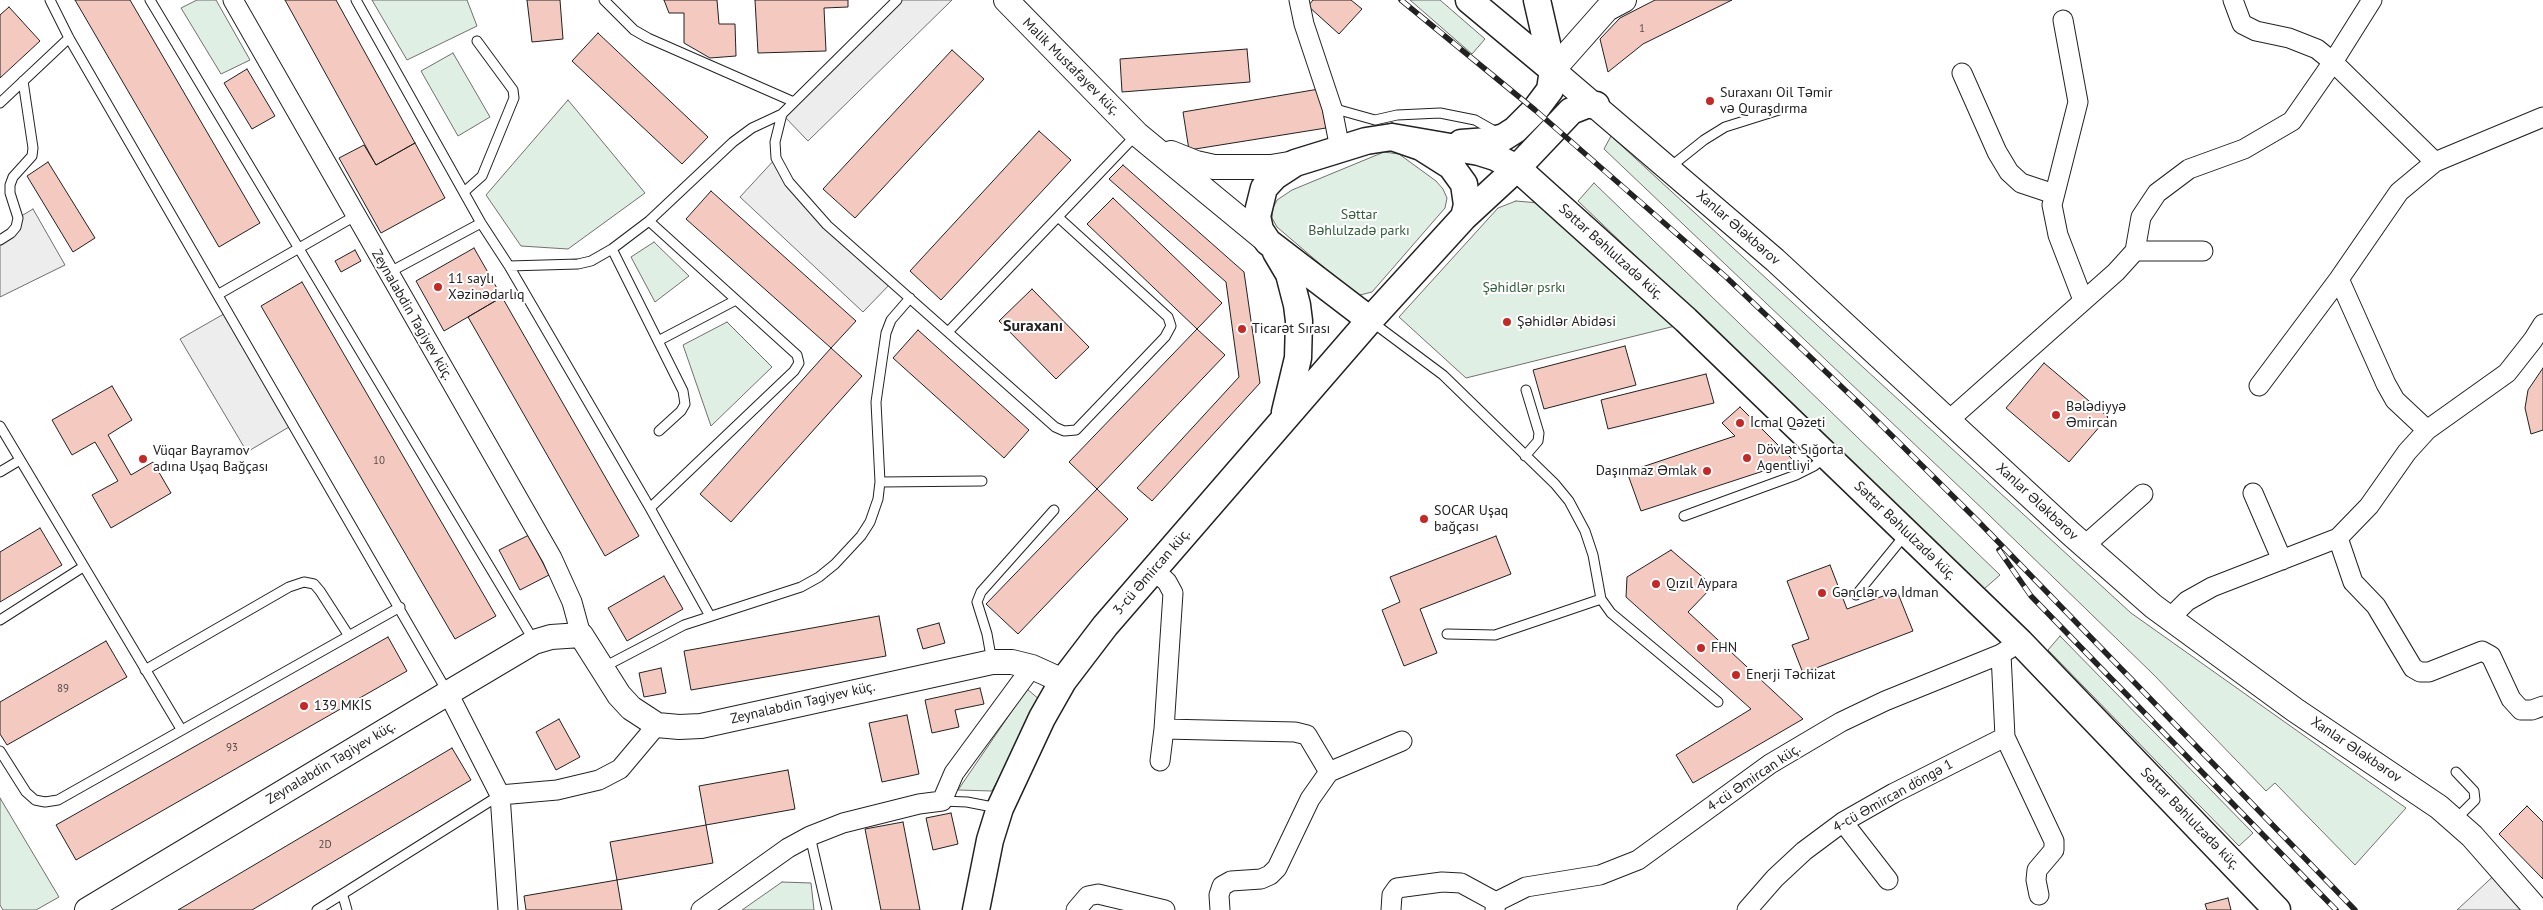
<!DOCTYPE html>
<meta charset="utf-8">
<style>
body{margin:0}
canvas{display:block;background:#fff}
</style>
<canvas width="2543" height="910"></canvas>
<script>
const ctx = document.querySelector('canvas').getContext('2d');
ctx.lineJoin = 'round';
function fillPath(path, color) {
  ctx.fillStyle = color;
  ctx.fill(path, 'evenodd');
}
function poly(rows) {
  const path = new Path2D();
  for (const r of rows) {
    path.moveTo(r[0], r[1]);
    for (let i = 2; i < r.length; i += 2) path.lineTo(r[i], r[i + 1]);
  }
  return path;
}
function stroke(path, color, width, dash) {
  ctx.strokeStyle = color;
  ctx.lineWidth = width;
  ctx.lineCap = dash ? 'butt' : 'round';
  ctx.setLineDash(dash || []);
  ctx.stroke(path);
}
function write(font, color, halo, rows, align = 'center') {
  ctx.font = font + ' "PT Sans",sans-serif';
  ctx.lineWidth = 4;
  ctx.setLineDash([]);
  ctx.textBaseline = 'middle';
  ctx.strokeStyle = halo;
  ctx.fillStyle = color;
  for (const [text, x, y, turn = 0] of rows) {
    ctx.save();
    ctx.translate(x, y);
    ctx.rotate((+turn || 0) * Math.PI / 180);
    ctx.textAlign = isNaN(turn) ? turn : align;
    if (halo) ctx.strokeText(text, 0, 0);
    ctx.fillText(text, 0, 0);
    ctx.restore();
  }
}
const green = poly([
 [197,0,216,0,250,60,221,74,181,8,197,0],
 [372,0,467,0,477,26,407,60,372,0],
 [1410,0,1440,0,1485,39,1472,54,1410,0],
 [453,53,490,117,458,136,421,71,453,53],
 [568,100,645,193,568,249,521,246,486,195,568,100],
 [1611,136,2131,613,2406,808,2355,865,2275,783,2266,791,2153,674,1989,515,1604,149,1611,136],
 [1384,152,1399,154,1436,181,1443,189,1447,198,1445,208,1372,292,1360,295,1354,293,1277,227,1272,218,1273,208,1277,200,1292,190,1384,152],
 [1594,183,2000,575,1984,589,1578,201,1594,183],
 [1516,201,1539,203,1675,326,1466,378,1399,317,1498,208,1516,201],
 [654,242,689,276,655,302,631,257,654,242],
 [727,322,772,367,711,426,683,345,727,322],
 [2060,636,2253,833,2239,846,2048,650,2060,636],
 [1027,689,1040,700,992,791,958,790,1027,689],
 [0,798,59,897,36,910,3,910,0,905,0,798],
 [782,882,811,883,814,910,742,910,782,882]
]);
const parking = poly([
 [897,0,952,0,808,141,782,114,897,0],
 [776,158,789,182,892,282,863,312,740,197,776,158],
 [33,209,65,265,0,297,0,240,18,218,33,209],
 [229,311,294,424,247,452,180,339,229,311],
 [2501,869,2534,910,2457,910,2501,869]
]);
const building = poly([
 [75,0,130,0,260,223,219,247,75,0],
 [285,0,336,0,415,143,376,165,285,0],
 [527,0,560,0,563,39,532,42,527,0],
 [664,0,717,0,719,24,735,24,736,56,710,58,684,43,684,13,669,13,664,0],
 [755,0,848,0,848,7,824,8,826,51,758,53,755,0],
 [1313,0,1351,0,1362,9,1339,34,1308,6,1313,0],
 [1655,0,1732,0,1643,44,1608,72,1600,39,1620,18,1655,0],
 [9,7,40,41,0,78,0,15,9,7],
 [598,33,708,137,682,164,572,61,598,33],
 [1247,49,1250,82,1122,92,1120,59,1247,49],
 [952,50,984,79,855,218,823,189,952,50],
 [247,69,275,116,252,129,224,83,247,69],
 [1319,89,1326,128,1189,150,1183,112,1319,89],
 [1039,131,1071,160,941,300,910,271,1039,131],
 [415,143,445,198,381,233,339,158,364,145,376,165,415,143],
 [48,162,95,238,73,252,27,176,48,162],
 [1123,165,1244,272,1260,383,1152,501,1137,488,1239,377,1226,282,1109,179,1123,165],
 [711,191,856,321,831,348,686,219,711,191],
 [1113,198,1222,303,1197,329,1087,224,1113,198],
 [474,248,502,297,444,331,416,281,474,248],
 [355,250,361,261,341,272,335,261,355,250],
 [302,282,496,616,455,639,261,306,302,282],
 [1032,289,1089,347,1056,379,999,321,1032,289],
 [502,297,639,536,605,556,468,317,502,297],
 [1197,329,1225,355,1097,489,1069,462,1197,329],
 [918,330,1029,430,1004,458,893,358,918,330],
 [1625,346,1636,385,1544,409,1533,370,1625,346],
 [831,348,862,376,731,522,700,494,831,348],
 [2044,363,2108,417,2069,462,2006,408,2044,363],
 [2543,368,2543,430,2531,434,2525,408,2528,390,2543,368],
 [1706,374,1714,403,1608,429,1601,400,1706,374],
 [112,386,132,420,108,435,131,475,153,462,171,493,111,528,92,495,118,481,95,442,72,455,52,420,112,386],
 [1740,407,1794,461,1641,511,1627,472,1735,436,1722,423,1740,407],
 [1097,489,1128,519,1018,634,986,604,1097,489],
 [40,528,62,565,0,602,0,552,40,528],
 [529,535,549,575,520,590,499,550,529,535],
 [1496,536,1511,574,1420,609,1437,653,1404,666,1382,610,1400,602,1390,577,1496,536],
 [1671,550,1713,586,1688,612,1803,719,1693,783,1676,755,1751,709,1626,597,1627,577,1671,550],
 [1830,565,1847,609,1897,591,1913,631,1803,673,1792,645,1809,639,1787,581,1830,565],
 [664,576,683,609,627,641,608,608,664,576],
 [879,616,886,656,691,690,684,651,879,616],
 [939,623,945,643,923,649,917,629,939,623],
 [388,637,407,671,76,860,56,825,388,637],
 [106,641,127,677,7,745,0,734,0,702,106,641],
 [661,668,666,693,644,697,639,673,661,668],
 [980,688,984,704,955,710,959,727,932,733,925,700,980,688],
 [907,715,919,774,882,782,869,723,907,715],
 [559,719,580,757,556,770,536,732,559,719],
 [452,748,471,780,252,910,178,910,452,748],
 [788,770,795,809,706,825,699,786,788,770],
 [2527,806,2543,822,2543,879,2499,834,2527,806],
 [951,813,958,844,933,850,926,818,951,813],
 [903,822,920,910,881,910,865,829,903,822],
 [706,825,713,863,617,880,610,842,706,825],
 [617,880,622,910,526,910,524,896,617,880],
 [2228,898,2231,910,2207,910,2205,904,2228,898]
]);
const service = poly([
 [50,0,69,38,448,693],
 [150,0,534,641],
 [356,0,481,223,509,266,650,508,710,616],
 [604,0,634,30,648,38,794,102],
 [897,0,782,114,775,142,776,158,789,182,827,225,1055,427,1064,431,1076,430,1165,337,1171,326,1168,317,1058,217],
 [0,103,69,38],
 [1332,108,1375,120,1397,115,1440,113,1475,120,1498,133],
 [1669,168,1704,140,1725,127,1779,110],
 [464,192,482,176,514,98,513,90,477,41],
 [649,221,797,355,799,363,794,371,650,508],
 [0,240,11,233,16,227,18,218,10,193,10,185,13,177,32,156,33,148,23,81],
 [612,249,683,391,685,404,681,411,659,431],
 [509,266,578,264,591,261,612,249,649,221,733,142,752,128,782,114],
 [388,273,481,223],
 [219,294,355,216],
 [1372,322,1443,375,1555,484,1569,501,1585,531,1593,555,1601,599,1611,613,1718,702],
 [948,332,1137,134],
 [658,341,736,300],
 [0,426,181,729],
 [1525,456,1538,441,1539,433,1526,390],
 [0,472,20,460],
 [880,482,982,481],
 [1684,516,1796,475,1814,466,1826,457],
 [1856,595,1905,535],
 [0,620,83,567],
 [1447,634,1495,635,1601,599],
 [992,662,987,634,977,602,981,592,1054,510],
 [602,668,684,625,801,587,819,577,835,564,861,536,870,522,878,499,880,482,876,402,886,333,891,320,910,298],
 [145,670,289,587,304,582,314,584,320,591,349,636],
 [0,751,26,792,35,800,45,802,58,800,400,607],
 [942,801,967,802,998,808],
 [2455,820,2475,800,2474,791,2456,772],
 [810,836,827,910],
 [343,896,347,910],
 [317,910,500,795]
]);
const minor = poly([
 [233,0,552,558,572,602,581,635],
 [1299,0,1304,24,1332,108,1340,149],
 [2233,0,2242,24,2256,31,2289,38,2317,49,2333,62,2435,162],
 [2063,20,2078,102,2052,205,2058,235,2083,300],
 [1962,73,1997,152,2009,172,2021,183,2054,194],
 [2135,251,2203,251],
 [2339,279,2386,384,2395,400,2427,430],
 [2259,386,2339,279,2399,192,2435,162,2543,117],
 [1949,420,2116,272,2135,251,2141,217,2157,193,2189,169,2244,149,2292,121,2333,62,2372,0],
 [2253,493,2282,560],
 [2338,538,2353,582,2376,606,2413,668,2420,672,2429,672,2482,651,2491,656,2511,699,2521,710,2532,710,2543,706],
 [2084,546,2143,494],
 [1154,570,1167,582,1173,593,1164,729,1295,732,1307,735,1329,772,1310,799,1277,868,1270,875,1261,879,1231,881,1222,886,1219,895,1220,910],
 [2169,619,2187,601,2212,587,2338,538,2369,506,2407,452,2427,430,2507,373,2533,340,2543,324],
 [2001,654,2005,737,2054,841,2054,850,2037,870,2036,880,2039,895],
 [448,693,500,795,508,910],
 [1160,761,1164,729],
 [1329,772,1402,741],
 [500,795,557,790,599,780,620,769,657,725],
 [1843,822,1888,880],
 [701,910,788,848,810,836,843,823,919,804,942,801,954,773,1032,667],
 [1076,910,1088,896,1098,894,1165,910],
 [1391,910,1392,895,1397,888,1442,882,1461,883,1496,902],
 [1495,910,1496,902,1526,887,1600,875,1638,860,1770,764,1841,722,1885,701,2001,654,2020,642],
 [1747,910,1775,878,1804,851,1843,822,1894,793,2005,737]
]);
const tertiary = poly([
 [1006,0,1137,134,1268,242],
 [1624,0,1607,9,1553,70,1775,260,2070,533,2153,606,2295,710,2439,807,2472,836,2537,910],
 [1171,153,1196,163,1214,167,1271,167,1295,163],
 [87,910,448,693,534,642,551,637,581,635,619,695,631,708,657,725,679,727,701,726,992,662,1012,662,1032,667,1063,681]
]);
const secondary = poly([
 [1469,0,1553,70],
 [1392,137,1479,152,1495,157,1517,168,1686,320,2020,642,2277,910],
 [1392,137,1421,147,1451,166,1464,184,1467,205,1464,217,1370,320,1268,242,1260,230,1257,216,1264,188,1275,176,1295,163,1366,141,1392,137],
 [1461,143,1488,141,1504,137,1515,130,1535,110,1550,90,1553,70,1537,0],
 [1464,217,1517,168,1571,111,1586,105,1596,105],
 [1276,252,1289,274,1297,305,1299,321,1298,358,1285,412],
 [976,910,990,840,1000,808,1042,718,1063,681,1105,626,1370,320]
]);
const rail = poly([
 [1401,0,1535,110,1726,277,1864,408,1978,521,2355,910],
 [1999,550,2031,596,2336,910]
]);
const markers = [
 [1710,101,5,"#c62828"],
 [438,287,5,"#c62828"],
 [1507,322,5,"#c62828"],
 [1242,329,5,"#c62828"],
 [2056,415,5,"#c62828"],
 [1740,423,5,"#c62828"],
 [1747,458,5,"#c62828"],
 [143,459,5,"#c62828"],
 [1707,471,5,"#c62828"],
 [1424,519,5,"#c62828"],
 [1656,584,5,"#c62828"],
 [1822,593,5,"#c62828"],
 [1701,648,5,"#c62828"],
 [1736,675,5,"#c62828"],
 [304,706,5,"#c62828"]
];
const numberNames = [
 ["1",1642,29],
 ["10",379,461],
 ["89",63,689],
 ["93",232,748],
 ["2D",325,845]
];
const streetNames = [
 ["Malik Mustafayev küç.",1071,67,45],
 ["Xanlar Ələkbərov",1738,228,41],
 ["Səttar Bəhlulzadə küç.",1611,252,42],
 ["Zeynalabdin Tagiyev küç.",412,315,60],
 ["Xanlar Ələkbərov",2037,502,43],
 ["Səttar Bəhlulzadə küç.",1905,531,44],
 ["3-cü Əmircan küç.",1152,572,-49],
 ["Zeynalabdin Tagiyev küç.",803,703,-13],
 ["Xanlar Ələkbərov",2356,750,34],
 ["Zeynalabdin Tagiyev küç.",331,763,-31],
 ["4-cü Əmircan küç.",1754,778,-34],
 ["4-cü Əmircan döngə 1",1893,796,-29],
 ["Səttar Bəhlulzadə küç.",2190,819,46]
];
const poiNames = [
 ["Suraxanı Oil Təmir",1720,93],
 ["və Quraşdırma",1720,109],
 ["11 saylı",448,279],
 ["Xəzinədarlıq",448,295],
 ["Şəhidlər Abidəsi",1517,322],
 ["Ticarət Sırası",1252,329],
 ["Bələdiyyə",2066,407],
 ["Əmircan",2066,423],
 ["İcmal Qəzeti",1750,423],
 ["Dövlət Sığorta",1757,450],
 ["Agentliyi",1757,466],
 ["Vüqar Bayramov",153,451],
 ["adına Uşaq Bağçası",153,467],
 ["Daşınmaz Əmlak",1697,471,"right"],
 ["SOCAR Uşaq",1434,511],
 ["bağçası",1434,527],
 ["Qızıl Aypara",1666,584],
 ["Gənclər və İdman",1832,593],
 ["FHN",1711,648],
 ["Enerji Təchizat",1746,675],
 ["139 MKİS",314,706]
];
const parkNames = [
 ["Səttar",1359,215],
 ["Bəhlulzadə parkı",1359,231],
 ["Şəhidlər psrkı",1524,288]
];
const quarterNames = [
 ["Suraxanı",1033,326]
];
fillPath(green, '#e0efe3');
stroke(green, '#6f6f6f', 1);
fillPath(parking, '#ededed');
stroke(parking, '#6f6f6f', 1);
fillPath(building, '#f3c9c0');
stroke(building, '#222', 1);
stroke(service, '#222', 11);
stroke(minor, '#222', 21);
stroke(tertiary, '#222', 26);
stroke(secondary, '#222', 29);
stroke(service, '#fff', 9);
stroke(minor, '#fff', 19);
stroke(tertiary, '#fff', 24);
stroke(secondary, '#fff', 26);
stroke(rail, '#222', 5.5);
stroke(rail, '#fff', 4, [11]);
for (const [x, y, r, color] of markers) {
  const dot = new Path2D();
  dot.arc(x, y, r, 0, 2 * Math.PI);
  ctx.fillStyle = color;
  ctx.fill(dot);
  stroke(dot, '#fff', 2);
}
write('11px', '#564c4a', null, numberNames);
write('14px', '#222', '#fff', streetNames);
write('14px', '#222', '#fff', poiNames, 'left');
write('14px', '#2f5e38', '#fff', parkNames);
write('bold 16px', '#222', '#fff', quarterNames);
</script>
